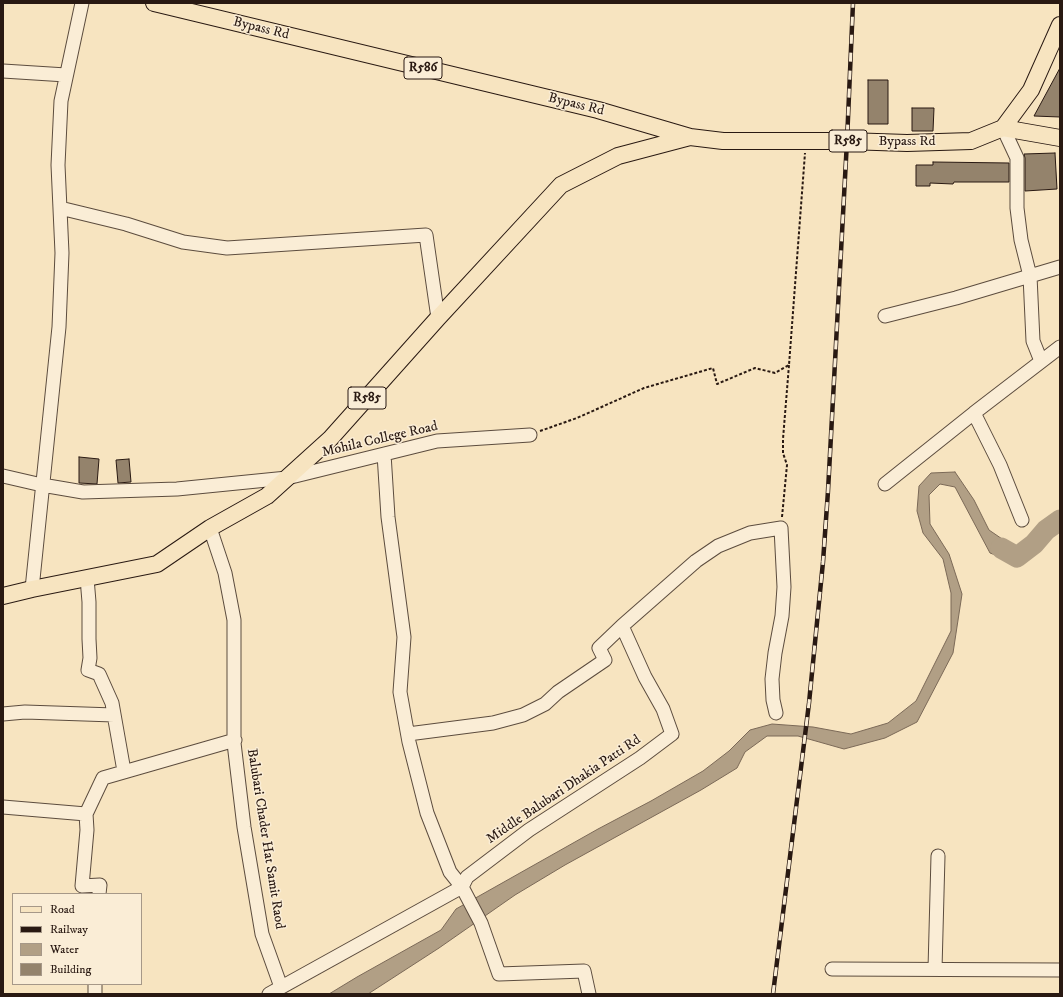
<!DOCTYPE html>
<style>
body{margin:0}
#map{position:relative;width:1063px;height:997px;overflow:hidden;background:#f7e4c0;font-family:"IM FELL DW Pica",serif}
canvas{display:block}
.frame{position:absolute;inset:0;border:4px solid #291912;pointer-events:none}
.legend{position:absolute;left:12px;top:893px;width:130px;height:92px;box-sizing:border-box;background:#faedd6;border:1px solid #a69888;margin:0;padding:5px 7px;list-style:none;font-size:12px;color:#291912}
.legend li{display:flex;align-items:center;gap:8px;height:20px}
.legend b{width:20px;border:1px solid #a69888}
</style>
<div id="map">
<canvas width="1063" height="997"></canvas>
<div class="frame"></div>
<ul class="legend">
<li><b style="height:5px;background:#f7e4c0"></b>Road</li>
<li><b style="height:5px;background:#291912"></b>Railway</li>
<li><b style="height:11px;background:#b19f85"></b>Water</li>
<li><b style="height:11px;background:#94836c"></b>Building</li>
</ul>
</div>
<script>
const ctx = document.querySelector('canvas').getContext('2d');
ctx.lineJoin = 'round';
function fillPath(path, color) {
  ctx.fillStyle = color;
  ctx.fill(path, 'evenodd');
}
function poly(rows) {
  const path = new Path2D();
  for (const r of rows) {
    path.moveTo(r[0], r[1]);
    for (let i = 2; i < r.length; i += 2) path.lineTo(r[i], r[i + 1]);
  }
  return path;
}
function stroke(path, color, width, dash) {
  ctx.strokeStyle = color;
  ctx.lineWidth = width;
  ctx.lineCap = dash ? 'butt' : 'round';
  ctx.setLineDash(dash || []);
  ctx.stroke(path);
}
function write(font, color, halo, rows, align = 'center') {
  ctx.font = font + ' "IM FELL DW Pica",serif';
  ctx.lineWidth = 3;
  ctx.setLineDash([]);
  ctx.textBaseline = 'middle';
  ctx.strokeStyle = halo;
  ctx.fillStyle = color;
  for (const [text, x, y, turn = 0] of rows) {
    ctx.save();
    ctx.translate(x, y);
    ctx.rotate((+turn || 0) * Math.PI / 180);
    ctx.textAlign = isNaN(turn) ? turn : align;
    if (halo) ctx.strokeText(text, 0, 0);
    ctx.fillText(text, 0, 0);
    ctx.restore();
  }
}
const water = poly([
 [955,472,974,500,989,530,1008,543,1012,561,990,553,955,487,940,484,929,495,930,524,949,554,962,594,953,653,917,722,885,738,844,749,798,736,767,736,745,752,737,768,701,790,565,865,515,895,439,948,368,994,329,994,357,977,441,930,456,909,598,829,651,801,703,771,729,751,750,730,772,724,813,727,851,734,888,723,916,701,951,631,951,593,943,559,923,533,917,511,919,486,931,473,955,472]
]);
const river = poly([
 [1001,548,1017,557,1034,544,1046,530,1060,520]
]);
const building = poly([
 [1060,68,1060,117,1034,116,1060,68],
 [868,80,888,80,888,124,868,124,868,80],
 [912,108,934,108,933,131,912,131,912,108],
 [1055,153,1057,189,1025,191,1025,158,1024,154,1055,153],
 [933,162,1009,163,1009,182,954,182,953,184,930,183,930,186,916,186,916,165,933,165,933,162],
 [79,457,99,459,97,484,79,483,79,457],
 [129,459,131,482,118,483,116,460,129,459]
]);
const path = poly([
 [540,431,577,418,644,388,713,368,717,384,755,368,775,373,789,365,805,153],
 [782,517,787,465,783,453,783,439,789,365]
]);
const minor = poly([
 [3,71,66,75],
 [1003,128,1017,158,1017,208,1021,240,1030,276,1033,341,1041,361],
 [60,208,126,224,183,242,227,248,426,235,438,318],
 [885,316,956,298,1060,267],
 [384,454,388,517,404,637,400,692,409,742,427,813,450,872,462,887,481,923,499,974,584,971,589,994],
 [3,476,42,485,83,492,177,489,287,478,437,441,530,435],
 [885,484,974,413],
 [1022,520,1000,465,974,413,1060,347],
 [210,528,225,573,234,620,234,743,244,827,262,934,281,987],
 [87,578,89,602,89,639,90,658,88,670,99,674,112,703,124,771],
 [32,589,59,327,62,253,58,165,61,101,82,3],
 [3,714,25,712,114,715],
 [408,734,493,723,523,715,545,704,558,692,605,660,599,648,622,626,696,561,718,546,750,533,781,528,784,587,782,616,775,653,772,679,773,700,776,713],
 [3,807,86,814,103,778,235,740],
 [86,814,87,830,82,886,100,885,99,894],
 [832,969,1060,970],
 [935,969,938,856],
 [95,984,95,994],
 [269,994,462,887,467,877,529,830,640,758,672,734,663,709,645,677,622,626]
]);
const major = poly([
 [154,3,598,110,690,137,723,141,847,141,907,143,971,141,1003,128],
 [1003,128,1031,90,1060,25],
 [1003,128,1060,138],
 [3,596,32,589,157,564,210,528,267,496,330,439,438,318,561,185,618,156,690,137]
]);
const rail = poly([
 [773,994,809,703,823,562,828,491,847,141,853,3]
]);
const shields = [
 [423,68,38],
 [848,141,38],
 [367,398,38]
];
const shieldNames = [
 ["R586",423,68],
 ["R585",848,141],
 ["R585",367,398]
];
const streetNames = [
 ["Bypass Rd",261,29,14],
 ["Bypass Rd",576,105,14],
 ["Bypass Rd",907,142],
 ["Mohila College Road",380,440,-13],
 ["Middle Balubari Dhakia Patti Rd",564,790,-34],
 ["Balubari Chader Hat Samit Raod",265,839,81]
];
fillPath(water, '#b19f85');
stroke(water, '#7b6957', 1);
stroke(river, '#b19f85', 21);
fillPath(building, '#94836c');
stroke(building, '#291912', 1);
stroke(minor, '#5c4c3e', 15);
stroke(major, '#291912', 18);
stroke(path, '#291912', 2, [3, 2]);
stroke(minor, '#faedd6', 13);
stroke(major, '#f7e4c0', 16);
stroke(rail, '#291912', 4.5);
stroke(rail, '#faedd6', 3, [9]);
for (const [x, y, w] of shields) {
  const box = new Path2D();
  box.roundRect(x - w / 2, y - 11, w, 22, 3);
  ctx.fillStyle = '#faedd6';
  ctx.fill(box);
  stroke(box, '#291912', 1);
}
write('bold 13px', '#291912', null, shieldNames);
write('14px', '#291912', '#faedd6', streetNames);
</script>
